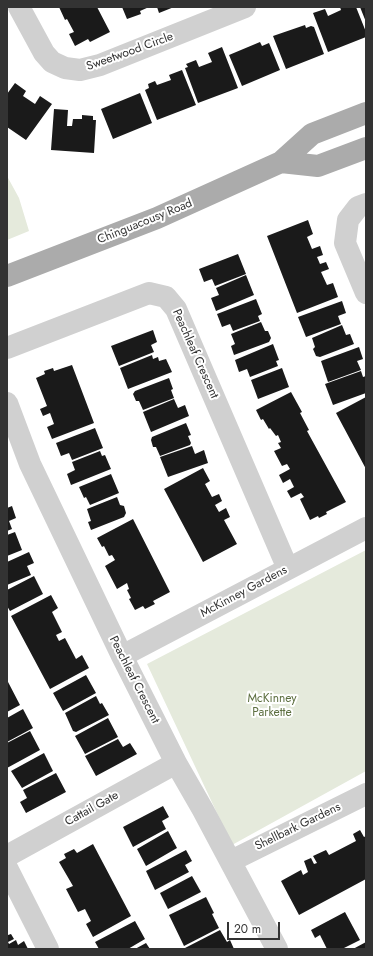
<!DOCTYPE html>
<style>
body{margin:0}
#map{position:relative;width:373px;height:956px;overflow:hidden;background:#fff;font-family:Jost,sans-serif}
canvas{display:block}
.frame{position:absolute;inset:0;border:8px solid #333;pointer-events:none}
.scale{position:absolute;left:227px;top:922px;width:53px;height:18px;box-sizing:border-box;border:2px solid #333;border-top:0;padding-left:5px;font-size:12px;line-height:14px;white-space:nowrap;color:#333;-webkit-text-stroke:3px #fff;paint-order:stroke}
</style>
<div id="map">
<canvas width="373" height="956"></canvas>
<div class="frame"></div>
<div class="scale">20 m</div>
</div>
<script>
const ctx = document.querySelector('canvas').getContext('2d');
ctx.lineJoin = 'round';
function fillPath(path, color) {
  ctx.fillStyle = color;
  ctx.fill(path, 'evenodd');
}
function poly(rows) {
  const path = new Path2D();
  for (const r of rows) {
    path.moveTo(r[0], r[1]);
    for (let i = 2; i < r.length; i += 2) path.lineTo(r[i], r[i + 1]);
  }
  return path;
}
function stroke(path, color, width, dash) {
  ctx.strokeStyle = color;
  ctx.lineWidth = width;
  ctx.lineCap = dash ? 'butt' : 'round';
  ctx.setLineDash(dash || []);
  ctx.stroke(path);
}
function write(font, color, halo, rows, align = 'center') {
  ctx.font = font + ' Jost,sans-serif';
  ctx.lineWidth = 4;
  ctx.setLineDash([]);
  ctx.textBaseline = 'middle';
  ctx.strokeStyle = halo;
  ctx.fillStyle = color;
  for (const [text, x, y, turn = 0] of rows) {
    ctx.save();
    ctx.translate(x, y);
    ctx.rotate((+turn || 0) * Math.PI / 180);
    ctx.textAlign = isNaN(turn) ? turn : align;
    if (halo) ctx.strokeText(text, 0, 0);
    ctx.fillText(text, 0, 0);
    ctx.restore();
  }
}
const green = poly([
 [7,176,19,198,29,231,7,240],
 [366,550,366,771,232,845,147,664]
]);
const building = poly([
 [59,7,97,7,110,32,90,42,88,39,75,46,69,34,74,32,67,19,65,20],
 [122,7,149,7,140,11,141,14,127,19],
 [157,7,174,7,159,13],
 [340,7,356,7,366,32,366,37,328,52,313,13,325,9,328,16,341,10],
 [360,7,366,7,366,22],
 [305,25,306,28,311,26,314,27,324,54,286,69,273,36],
 [260,42,262,46,269,43,280,70,242,86,229,55],
 [222,47,238,88,198,103,185,68,188,67,186,64,196,60,199,67,212,62,208,53],
 [182,70,196,105,157,120,145,90,149,88,148,84,155,81,157,85,171,80,169,75],
 [15,83,26,91,23,96,35,104,40,96,52,104,26,140,7,127,7,94],
 [140,93,152,123,113,139,101,109],
 [54,109,68,110,67,126,72,126,73,119,82,119,82,115,93,116,93,120,96,120,94,153,51,150],
 [308,220,313,234,307,237,312,249,320,246,323,255,317,257,320,264,326,262,329,269,321,272,327,285,333,283,338,297,297,313,267,236],
 [238,254,246,274,215,286,212,279,204,282,199,269],
 [246,275,254,295,216,311,211,298,219,295,216,288],
 [256,299,262,314,258,316,260,321,233,331,230,324,222,327,217,314],
 [342,301,346,313,338,316,341,324,306,337,298,317],
 [261,322,265,331,268,331,271,338,269,342,234,355,231,346,235,344,231,334],
 [342,325,346,335,350,334,354,344,320,357,316,356,313,349,315,347,312,338],
 [153,330,157,342,151,345,154,352,119,366,111,346],
 [273,344,279,360,276,361,278,366,250,377,247,369,239,372,235,360],
 [359,347,363,359,357,361,361,370,328,382,321,361],
 [152,355,153,359,158,357,159,361,166,359,172,372,128,389,120,368],
 [72,365,94,423,52,439,47,427,54,424,50,413,43,416,40,409,47,406,36,378,45,374,44,371,53,368,54,371],
 [282,368,289,387,258,399,251,380],
 [361,371,363,377,366,376,366,393,333,405,325,384],
 [169,378,173,389,171,390,174,398,143,410,139,401,136,401,133,394,135,391],
 [291,392,302,412,300,413,309,430,307,431,346,502,326,512,327,514,319,518,318,516,310,520,300,499,304,497,301,493,291,498,287,491,294,487,290,479,283,483,279,475,290,469,287,464,282,466,274,451,281,448,278,443,281,442,278,435,276,436,270,428,269,429,263,419,261,420,256,410],
 [366,397,366,469,336,413],
 [174,399,178,408,185,405,189,416,151,432,143,412],
 [186,423,191,435,188,436,191,443,190,445,160,456,156,447,153,447,151,440,152,437],
 [95,428,103,448,72,460,69,453,61,456,56,443],
 [192,446,195,454,204,450,208,463,168,477,160,457],
 [100,451,102,456,105,455,111,469,71,485,67,474,75,470,72,462],
 [203,468,210,481,205,484,212,497,219,494,222,501,215,505,219,512,226,508,230,517,224,520,237,544,203,562,164,489],
 [111,474,119,493,90,505,86,497,84,498,79,487],
 [117,497,120,505,124,506,126,513,124,517,91,530,88,522,91,521,87,509],
 [12,506,16,518,9,521,12,529,7,531,7,508],
 [133,519,170,592,153,601,155,604,145,609,143,606,135,610,129,599,131,598,127,590,129,589,127,583,117,589,105,566,115,560,112,555,109,556,104,546,102,547,97,538],
 [15,532,22,550,7,556,7,535],
 [29,552,34,563,27,566,31,575,7,585,7,562],
 [34,576,43,594,10,611,7,606,7,590],
 [51,595,58,608,52,612,62,632,56,635,59,641,65,638,76,659,82,655,89,668,50,689,11,616],
 [86,675,96,693,63,711,53,693],
 [7,680,20,705,7,712],
 [96,696,100,704,102,703,109,715,76,732,73,731,65,713],
 [23,709,33,728,7,742,7,718],
 [108,718,118,737,85,754,75,736],
 [30,731,40,750,7,768,7,743],
 [118,739,123,747,130,743,137,754,96,776,85,756],
 [44,753,53,771,22,788,11,771],
 [56,773,66,792,26,813,20,802,27,798,23,790],
 [163,806,169,817,162,821,166,829,133,847,123,827],
 [360,830,364,837,366,836,366,879,299,915,281,881,301,870,303,875,308,872,304,861,311,858,314,864,317,863,313,856,326,850,329,855,356,841,353,834],
 [168,831,177,848,146,866,137,849],
 [93,844,131,916,93,937,86,924,91,921,85,909,78,912,66,889,73,886,59,862,66,858,64,854,74,849,77,853],
 [186,850,192,861,185,865,189,872,155,890,146,871],
 [192,876,201,892,168,909,160,893],
 [206,897,214,913,212,914,219,928,184,946,169,915],
 [345,912,360,940,342,949,327,949,320,935,315,938,311,930],
 [135,921,145,939,128,949,99,949,95,942],
 [220,930,227,942,230,940,234,949,185,949,185,948],
 [7,932,8,935,11,934,14,939,8,942,9,944,16,940,18,945,24,941,28,949,7,949],
 [366,942,366,949,353,949],
 [146,943,150,949,135,949]
]);
const minor = poly([
 [19,7,44,53,52,62,65,68,80,70,100,65,245,7],
 [366,204,358,207,348,220,345,243,366,293],
 [7,348,149,293,166,297,176,309,288,569],
 [7,403,30,464,122,656,176,763,203,810,277,949],
 [122,656,366,528],
 [7,856,176,763],
 [231,861,366,794],
 [7,868,48,949]
]);
const major = poly([
 [281,162,318,166,366,148],
 [7,276,157,218,281,162,312,134,366,113]
]);
const streetNames = [
 ["Sweetwood Circle",130,52,-20],
 ["Chinguacousy Road",145,222,-22],
 ["Peachleaf Crescent",195,354,66],
 ["McKinney Gardens",244,592,-28],
 ["Peachleaf Crescent",134,680,63],
 ["Cattail Gate",92,809,-29],
 ["Shellbark Gardens",298,827,-26]
];
const parkNames = [
 ["McKinney",272,699],
 ["Parkette",272,713]
];
fillPath(green, '#e5eadc');
fillPath(building, '#1a1a1a');
stroke(minor, '#d0d0d0', 22);
stroke(major, '#ababab', 22);
write('12px', '#333', '#fff', streetNames);
write('12px', '#5d6f40', '#fff', parkNames);
</script>
